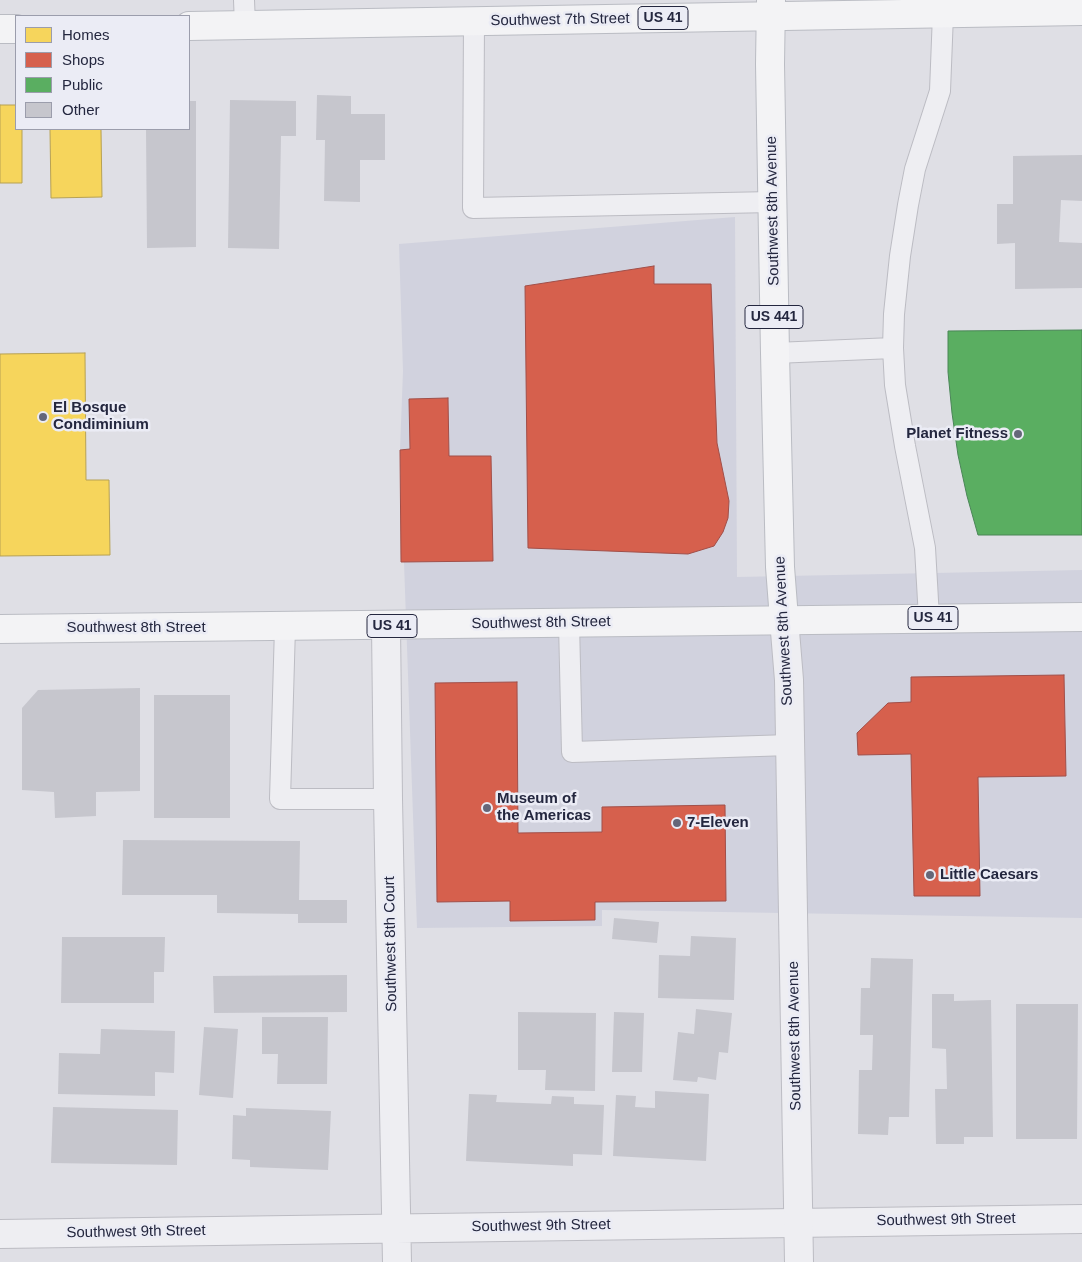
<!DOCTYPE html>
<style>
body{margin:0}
#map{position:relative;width:1082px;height:1262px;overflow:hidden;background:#dfdfe5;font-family:Arial,sans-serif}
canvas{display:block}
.legend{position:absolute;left:15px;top:15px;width:175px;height:115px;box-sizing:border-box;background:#ebecf5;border:1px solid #9b9dac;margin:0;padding:6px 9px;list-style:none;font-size:15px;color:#24273f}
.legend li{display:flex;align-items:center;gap:10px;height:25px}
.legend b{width:25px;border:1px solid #9b9dac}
</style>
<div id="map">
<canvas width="1082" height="1262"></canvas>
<ul class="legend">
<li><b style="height:14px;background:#f6d55c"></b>Homes</li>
<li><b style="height:14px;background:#d6604d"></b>Shops</li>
<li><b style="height:14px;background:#5aae61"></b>Public</li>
<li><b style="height:14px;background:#c6c6cd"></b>Other</li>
</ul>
</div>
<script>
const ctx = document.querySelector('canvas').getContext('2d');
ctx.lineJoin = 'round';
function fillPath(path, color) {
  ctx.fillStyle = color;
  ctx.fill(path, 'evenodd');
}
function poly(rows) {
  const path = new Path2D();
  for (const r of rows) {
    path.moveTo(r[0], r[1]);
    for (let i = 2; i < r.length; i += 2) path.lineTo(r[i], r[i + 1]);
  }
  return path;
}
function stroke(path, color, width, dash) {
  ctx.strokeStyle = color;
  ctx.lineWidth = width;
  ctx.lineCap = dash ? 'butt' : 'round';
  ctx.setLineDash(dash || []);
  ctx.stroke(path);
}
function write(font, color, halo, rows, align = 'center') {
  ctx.font = font + ' Arial,sans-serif';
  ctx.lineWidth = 5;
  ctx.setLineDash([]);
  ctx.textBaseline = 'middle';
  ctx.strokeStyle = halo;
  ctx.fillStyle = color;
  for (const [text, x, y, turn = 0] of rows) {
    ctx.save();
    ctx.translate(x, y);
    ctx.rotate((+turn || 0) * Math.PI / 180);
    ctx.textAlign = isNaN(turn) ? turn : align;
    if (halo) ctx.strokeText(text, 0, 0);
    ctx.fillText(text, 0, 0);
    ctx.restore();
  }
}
const built = poly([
 [735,217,737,577,1082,570,1082,918,602,910,602,926,417,928,400,450,403,371,399,244]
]);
const homes = poly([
 [0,105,16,105,16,129,22,129,22,183,0,183,0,105],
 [50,129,101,129,102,197,51,198,50,129],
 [85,353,86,480,109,480,110,555,0,556,0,354,85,353]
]);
const shops = poly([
 [654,266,654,284,711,284,717,443,729,501,728,518,723,532,714,546,688,554,528,548,525,286,654,266],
 [448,398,449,456,491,456,493,561,401,562,400,450,410,449,409,399,448,398],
 [1064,675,1066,776,978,777,980,896,914,896,911,754,858,755,857,733,888,703,911,702,911,677,1064,675],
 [517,682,518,833,602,832,602,807,725,805,726,901,595,902,595,920,510,921,510,901,437,902,435,683,517,682]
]);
const public = poly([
 [1082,330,1082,535,978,535,967,496,958,455,952,413,948,372,948,331,1082,330]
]);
const building = poly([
 [317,95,351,96,351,114,385,114,385,160,360,160,360,202,324,201,325,140,316,140],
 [230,100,296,101,296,136,281,136,279,249,228,248],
 [189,101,196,101,196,247,147,248,146,129,189,129],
 [1082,155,1082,201,1061,200,1059,242,1082,243,1082,288,1015,289,1015,243,997,244,997,204,1013,204,1013,156],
 [140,688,140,791,96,792,96,816,55,818,54,792,22,790,22,708,38,690],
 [154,695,230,695,230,818,154,818],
 [123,840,300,841,299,900,347,900,347,923,298,923,298,914,217,913,217,895,122,895],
 [614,918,659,922,657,943,612,939],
 [691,936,736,938,734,1000,658,998,659,955,690,956],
 [62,937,165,937,164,972,154,972,154,1003,61,1003],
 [871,958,913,959,909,1117,889,1117,888,1135,858,1134,859,1070,872,1070,873,1035,860,1035,861,988,870,988],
 [347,975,347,1012,214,1013,213,976],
 [932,994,954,994,954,1001,991,1000,993,1137,964,1137,964,1144,936,1144,935,1089,947,1089,946,1049,932,1048],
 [1016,1004,1078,1004,1077,1139,1016,1139],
 [696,1009,732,1013,728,1053,719,1052,716,1080,698,1077,697,1082,673,1080,678,1032,694,1034],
 [518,1012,596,1013,595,1091,545,1090,546,1070,518,1070],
 [614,1012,644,1013,642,1072,612,1072],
 [262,1017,328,1017,327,1084,277,1084,278,1054,262,1054],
 [204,1027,238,1029,233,1098,199,1095],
 [101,1029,175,1031,174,1073,155,1072,155,1096,58,1094,59,1053,100,1054],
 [655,1091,709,1094,706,1161,613,1156,616,1095,636,1096,635,1107,655,1108],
 [469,1094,497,1095,496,1102,551,1104,552,1096,574,1097,574,1104,604,1105,602,1155,573,1154,573,1166,466,1161],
 [53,1107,178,1110,177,1165,51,1163],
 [246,1108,331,1111,328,1170,250,1167,250,1160,232,1159,233,1115,246,1116]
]);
const service = poly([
 [244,0,245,25],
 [474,21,473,208,773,202],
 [775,353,893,348],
 [929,618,925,548,905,446,895,385,893,348,894,314,900,256,908,205,915,169,940,91,943,14],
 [569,623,572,752,790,745],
 [285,627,280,799,388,799]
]);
const minor = poly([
 [386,626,388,799,397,1262],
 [0,1234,1082,1219]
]);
const tertiary = poly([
 [784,619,789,680,799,1262]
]);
const primary = poly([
 [771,0,770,64,775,353,780,567,784,619],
 [189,26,1082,11],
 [0,29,16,29],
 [0,629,1082,617]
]);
const markers = [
 [43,417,5,"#656779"],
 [1018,434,5,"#656779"],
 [487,808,5,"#656779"],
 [677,823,5,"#656779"],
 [930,875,5,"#656779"]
];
const shields = [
 [663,18,50],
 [774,317,58],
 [933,618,50],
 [392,626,50]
];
const shieldNames = [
 ["US 41",663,18],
 ["US 441",774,317],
 ["US 41",933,618],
 ["US 41",392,626]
];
const streetNames = [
 ["Southwest 7th Street",560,20,-1],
 ["Southwest 8th Avenue",773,211,-91],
 ["Southwest 8th Street",541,623,-1],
 ["Southwest 8th Street",136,628],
 ["Southwest 8th Avenue",784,631,-93],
 ["Southwest 8th Court",391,944,-91],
 ["Southwest 8th Avenue",795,1036,-91],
 ["Southwest 9th Street",946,1220,-1],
 ["Southwest 9th Street",541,1226,-1],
 ["Southwest 9th Street",136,1232,-1]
];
const poiNames = [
 ["El Bosque",53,408],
 ["Condiminium",53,425],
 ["Planet Fitness",1008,434,"right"],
 ["Museum of",497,799],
 ["the Americas",497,816],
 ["7-Eleven",687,823],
 ["Little Caesars",940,875]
];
fillPath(built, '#d1d2de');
fillPath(homes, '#f6d55c');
stroke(homes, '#b7a153', 1);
fillPath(shops, '#d6604d');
stroke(shops, '#a14f49', 1);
fillPath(public, '#5aae61');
stroke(public, '#4a8657', 1);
fillPath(building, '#c6c6cd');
stroke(service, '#bcbcc3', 22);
stroke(minor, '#bcbcc3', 30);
stroke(tertiary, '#bcbcc3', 30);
stroke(primary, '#babcc3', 30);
stroke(service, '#eeeef2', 20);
stroke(minor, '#eeeef2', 28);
stroke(tertiary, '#eeeef2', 28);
stroke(primary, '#f3f3f5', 28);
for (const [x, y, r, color] of markers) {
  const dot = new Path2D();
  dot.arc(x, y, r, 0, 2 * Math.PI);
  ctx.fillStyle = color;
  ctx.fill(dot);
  stroke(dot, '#ebecf5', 2);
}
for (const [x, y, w] of shields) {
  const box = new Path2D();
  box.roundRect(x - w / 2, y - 11.5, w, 23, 4);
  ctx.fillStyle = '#ebecf5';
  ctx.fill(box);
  stroke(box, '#24273f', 1);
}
write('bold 14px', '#24273f', null, shieldNames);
write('15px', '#24273f', '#ebecf5', streetNames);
write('bold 15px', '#24273f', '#ebecf5', poiNames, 'left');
</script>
